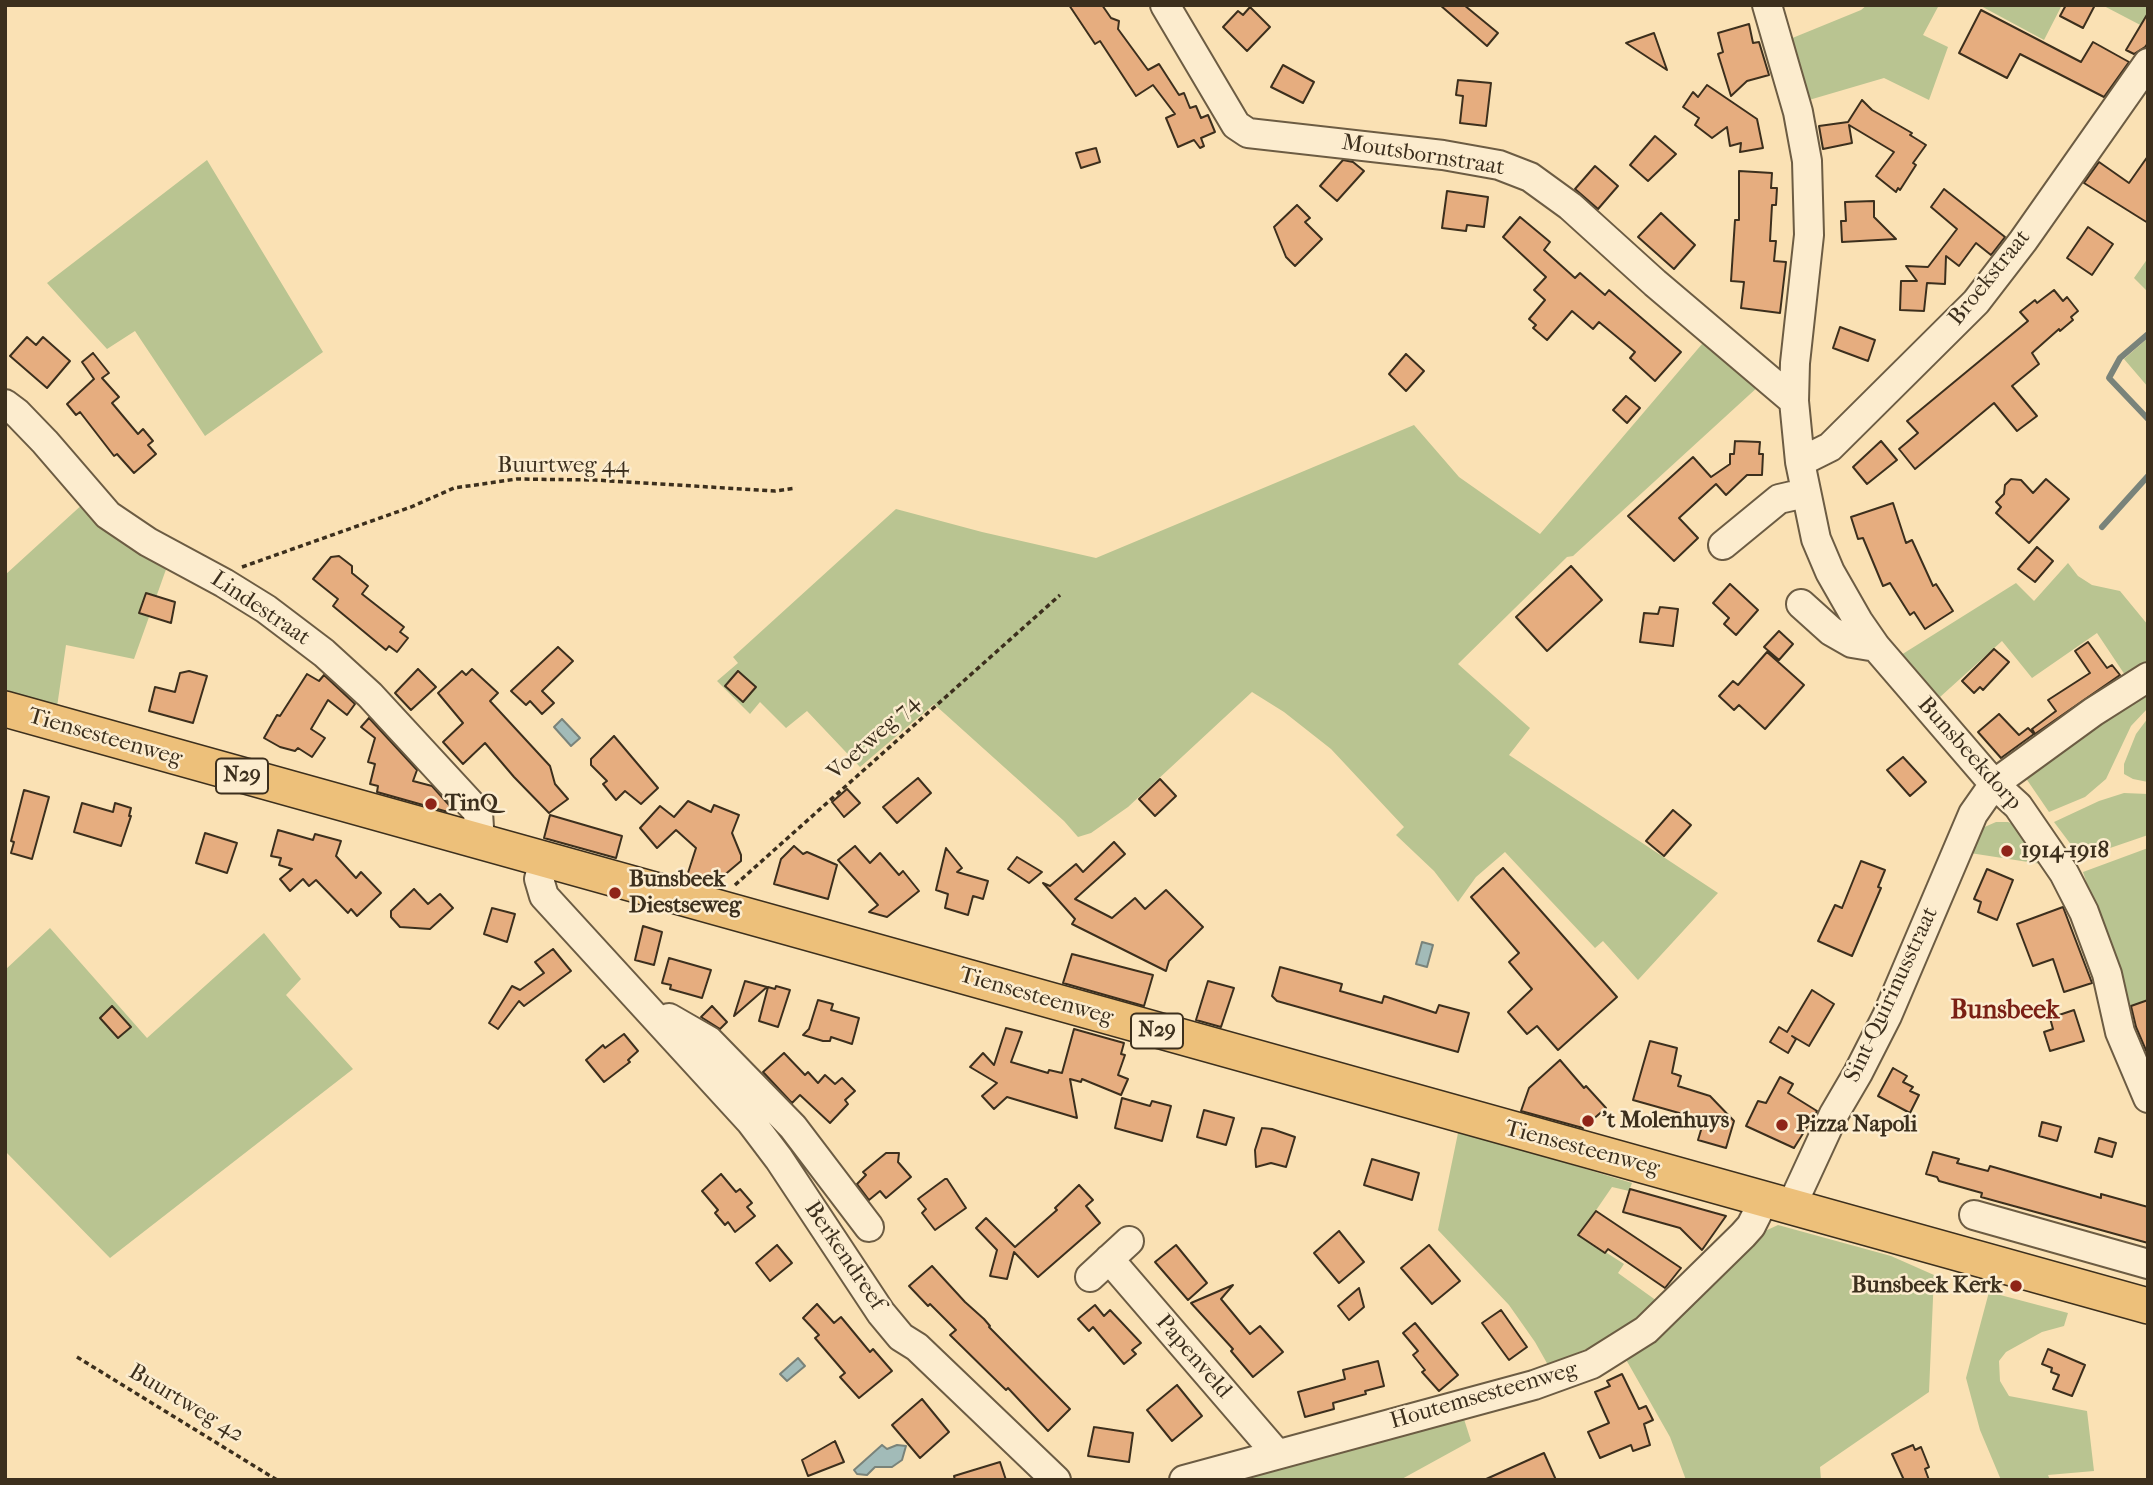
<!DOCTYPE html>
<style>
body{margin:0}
#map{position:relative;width:2153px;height:1485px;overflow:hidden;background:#fae1b4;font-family:"IM FELL French Canon",serif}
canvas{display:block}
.frame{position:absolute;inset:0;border:7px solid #3c2f1d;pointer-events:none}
</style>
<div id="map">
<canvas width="2153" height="1485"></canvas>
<div class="frame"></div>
</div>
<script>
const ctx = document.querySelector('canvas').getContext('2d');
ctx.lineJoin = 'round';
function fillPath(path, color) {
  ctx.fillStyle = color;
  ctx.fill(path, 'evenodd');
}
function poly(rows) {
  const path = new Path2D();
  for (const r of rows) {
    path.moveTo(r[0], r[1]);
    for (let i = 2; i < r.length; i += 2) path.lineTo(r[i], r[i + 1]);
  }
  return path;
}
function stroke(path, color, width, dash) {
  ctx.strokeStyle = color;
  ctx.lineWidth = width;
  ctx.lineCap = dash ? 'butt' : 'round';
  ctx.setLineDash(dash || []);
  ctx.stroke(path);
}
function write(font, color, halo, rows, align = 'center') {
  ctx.font = font + ' "IM FELL French Canon",serif';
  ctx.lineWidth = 5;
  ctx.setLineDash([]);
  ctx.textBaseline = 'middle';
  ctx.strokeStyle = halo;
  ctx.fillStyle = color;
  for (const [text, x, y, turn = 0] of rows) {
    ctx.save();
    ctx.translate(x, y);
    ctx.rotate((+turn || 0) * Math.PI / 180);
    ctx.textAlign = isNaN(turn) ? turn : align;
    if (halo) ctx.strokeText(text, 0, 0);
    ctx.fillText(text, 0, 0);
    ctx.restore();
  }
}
const green = poly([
 [1867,5,1939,5,1923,35,1948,47,1929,100,1884,78,1809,100,1790,39,1861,10],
 [1979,5,2062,5,2044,40],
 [2102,5,2148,5,2148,29],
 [207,160,323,352,205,436,135,331,107,349,47,283],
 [2148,258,2148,292,2134,278],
 [1708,337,1760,385,1573,556,1567,557,1458,664,1530,728,1509,755,1718,893,1638,980,1603,941,1595,948,1505,852,1476,877,1458,902,1434,871,1396,835,1404,827,1331,749,1284,712,1252,692,1128,807,1091,833,1078,837,1064,821,934,704,860,767,807,711,786,728,760,702,750,714,717,681,738,663,733,657,896,509,982,532,1096,558,1414,425,1459,477,1540,534],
 [2148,338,2148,387,2124,359],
 [85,502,169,561,134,659,66,645,57,707,5,691,5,575],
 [2068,563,2078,576,2092,585,2120,591,2148,625,2148,668,2129,681,2097,633,2032,678,2002,641,1940,697,1901,655,2016,583,2034,601],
 [2148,689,2148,708,2131,726,2106,779,2085,797,2049,812,2023,774],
 [2148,718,2148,782,2133,779,2124,774,2124,764,2136,734],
 [2124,793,2148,794,2148,835,2078,859,2072,846,2054,822,2099,801],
 [1996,822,2008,822,2015,825,2041,864,1970,853,1980,829],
 [2148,848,2148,1000,2128,1007,2083,872],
 [50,928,147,1038,264,933,301,979,286,995,353,1069,110,1258,5,1151,5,970],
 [1458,1133,1510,1146,1632,1183,1629,1191,1612,1187,1579,1235,1624,1264,1618,1273,1657,1301,1615,1337,1548,1365,1535,1342,1509,1305,1438,1230],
 [1778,1225,1891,1256,1934,1275,1929,1392,1820,1467,1821,1480,1686,1480,1670,1437,1624,1356,1654,1335,1765,1231],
 [1989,1292,2068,1313,2064,1326,2042,1332,2006,1352,1999,1361,2000,1381,2009,1396,2087,1411,2094,1471,2048,1475,2050,1480,2001,1480,1980,1430,1966,1378],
 [1463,1416,1471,1441,1400,1480,1228,1480]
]);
const water = poly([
 [562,719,580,738,571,746,554,727,562,719],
 [1422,942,1433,945,1427,967,1416,964,1422,942],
 [798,1358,805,1366,787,1381,780,1374,798,1358],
 [882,1445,887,1449,897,1445,906,1446,902,1460,892,1467,875,1467,867,1475,857,1474,854,1470,882,1445]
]);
const stream = poly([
 [2148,334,2120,358,2109,378,2148,419],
 [2102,527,2148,476]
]);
const building = poly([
 [1069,5,1102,5,1111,18,1119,21,1118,29,1148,70,1159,64,1179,95,1184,93,1190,108,1196,106,1201,118,1208,115,1215,132,1201,138,1204,146,1200,148,1194,140,1178,147,1166,118,1175,114,1153,85,1136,96,1100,41,1095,44,1069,5],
 [1440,5,1464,5,1498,33,1487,46,1440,5],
 [2066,5,2095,5,2083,28,2060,16,2066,5],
 [1250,7,1270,27,1247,51,1223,27,1238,11,1243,15,1250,7],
 [1981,10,2081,62,2093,42,2129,62,2104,97,2020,54,2007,78,1959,53,1981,10],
 [2148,13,2148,43,2145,47,2134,54,2126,50,2148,13],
 [1749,24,1753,43,1759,42,1769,75,1747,81,1731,96,1718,54,1723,52,1718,33,1749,24],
 [1654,33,1667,70,1626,43,1654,33],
 [1283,65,1314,82,1303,103,1271,87,1283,65],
 [1458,80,1491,83,1486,126,1460,123,1463,96,1456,95,1458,80],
 [1707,85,1757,119,1763,148,1740,152,1741,143,1730,146,1727,127,1712,138,1695,125,1699,118,1683,107,1693,92,1698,97,1707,85],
 [1862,100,1872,110,1912,133,1910,135,1926,145,1913,163,1916,165,1900,190,1898,188,1896,192,1876,176,1894,152,1849,125,1852,143,1823,149,1819,126,1848,122,1862,100],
 [1655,136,1676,154,1648,181,1630,165,1655,136],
 [1096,148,1100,162,1081,168,1076,153,1096,148],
 [2148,156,2148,223,2084,183,2099,162,2129,183,2148,156],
 [1343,160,1353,162,1364,171,1337,201,1320,186,1343,160],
 [1595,166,1618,186,1598,209,1575,189,1595,166],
 [1739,171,1772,173,1771,188,1777,188,1776,205,1772,205,1770,241,1776,241,1774,261,1786,262,1780,313,1741,308,1744,282,1731,281,1735,220,1739,220,1739,171],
 [1944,189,2005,237,1991,255,1976,243,1959,266,1946,256,1945,284,1927,283,1924,311,1900,310,1901,281,1917,281,1906,266,1928,267,1957,229,1931,207,1944,189],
 [1447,191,1488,197,1484,227,1467,225,1466,231,1442,228,1447,191],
 [1874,201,1874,217,1896,239,1842,242,1841,221,1846,221,1845,202,1874,201],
 [1297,205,1310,218,1305,222,1322,239,1295,266,1286,257,1274,227,1297,205],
 [1661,213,1695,245,1674,269,1638,237,1661,213],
 [1520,217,1550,242,1544,250,1575,278,1580,273,1605,295,1609,290,1681,352,1655,381,1630,358,1635,352,1599,322,1593,329,1572,311,1547,340,1533,328,1536,325,1529,319,1545,300,1534,290,1546,277,1503,237,1520,217],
 [2088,227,2113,244,2092,275,2067,258,2088,227],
 [2054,290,2063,301,2067,297,2078,311,2071,317,2073,320,2060,331,2059,329,2032,353,2039,364,2012,386,2037,416,2017,431,1994,403,1915,469,1899,449,1918,433,1907,421,2028,321,2020,312,2035,300,2037,303,2054,290],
 [1840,327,1875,340,1868,361,1833,348,1840,327],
 [27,337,36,345,43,337,70,361,47,388,10,356,27,337],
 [93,353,109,373,102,378,119,397,112,403,138,434,143,429,153,441,148,445,156,454,134,473,117,454,114,456,80,412,76,415,67,404,94,379,82,362,93,353],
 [1406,354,1424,371,1406,391,1389,374,1406,354],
 [1626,396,1640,408,1627,423,1613,410,1626,396],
 [1735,441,1760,442,1759,454,1763,454,1762,475,1747,475,1726,495,1716,484,1679,518,1698,538,1674,561,1628,516,1693,457,1711,477,1730,464,1730,454,1734,454,1735,441],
 [1881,441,1897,460,1867,484,1853,467,1881,441],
 [2011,479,2021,480,2033,493,2046,479,2069,499,2029,543,1996,513,2001,507,1996,502,2004,494,2005,485,2011,479],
 [1893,503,1906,543,1912,540,1933,586,1936,584,1953,611,1925,629,1914,612,1910,615,1890,583,1883,586,1863,538,1858,539,1851,517,1893,503],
 [2037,547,2053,561,2035,582,2018,569,2037,547],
 [339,556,352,566,352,573,368,586,362,594,404,627,400,632,408,638,397,652,389,646,386,650,333,606,338,599,313,579,331,557,339,556],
 [1571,566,1602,600,1547,651,1516,617,1571,566],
 [1730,584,1758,610,1736,635,1724,624,1729,618,1713,603,1730,584],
 [146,593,175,602,171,623,139,613,146,593],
 [1660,607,1678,609,1673,646,1640,642,1644,613,1658,614,1660,607],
 [1779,631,1793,644,1779,660,1764,647,1779,631],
 [2088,642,2107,668,2112,665,2120,675,2035,734,2032,729,2056,711,2048,700,2090,673,2075,651,2088,642],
 [558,647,573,661,542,691,554,703,542,714,530,701,526,705,511,691,558,647],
 [1994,649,2009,662,1983,690,1980,687,1974,693,1962,681,1994,649],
 [1767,652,1804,685,1765,729,1739,705,1734,710,1719,696,1733,681,1738,685,1767,652],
 [418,669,436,687,411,710,395,693,418,669],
 [472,669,498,693,490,701,550,766,555,784,568,799,549,813,514,777,485,743,463,764,443,742,463,723,438,693,462,671,466,675,472,669],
 [189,671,207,676,193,723,149,711,155,687,175,692,180,673,189,671],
 [738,671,756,687,743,702,725,686,738,671],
 [307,674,319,681,324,675,355,704,347,715,328,700,311,729,325,738,312,757,298,748,295,751,280,747,264,738,277,715,280,716,307,674],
 [1999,714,2019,735,2028,728,2034,734,2001,758,1978,732,1999,714],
 [369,718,417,770,413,781,432,786,450,806,448,812,377,792,378,786,370,784,375,764,368,762,375,738,361,727,369,718],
 [614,736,658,788,641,804,625,791,616,800,603,784,607,781,591,765,591,759,614,736],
 [1903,757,1926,782,1910,796,1887,770,1903,757],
 [918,778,931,793,897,823,883,807,918,778],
 [1160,779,1176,796,1155,816,1139,799,1160,779],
 [847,789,860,803,844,817,832,802,847,789],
 [24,790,49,797,32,859,11,853,14,842,11,841,24,790],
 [688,801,711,812,714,805,739,815,732,833,741,855,741,861,722,877,719,885,687,876,696,848,676,830,657,848,640,828,660,806,674,817,688,801],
 [82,803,113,812,115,803,131,808,129,816,131,816,121,846,74,832,82,803],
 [1673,810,1691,825,1664,856,1646,841,1673,810],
 [550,815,622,836,616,858,544,838,550,815],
 [278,830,313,840,315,834,341,841,336,856,356,878,361,872,381,893,357,916,351,909,348,913,316,880,309,886,303,879,290,891,280,879,292,869,279,865,281,858,271,856,278,830],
 [205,833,237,843,227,873,196,863,205,833],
 [1114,842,1125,854,1075,899,1112,918,1135,898,1145,909,1166,890,1203,927,1169,961,1166,971,1072,924,1075,919,1043,883,1050,886,1076,864,1083,872,1114,842],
 [794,846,803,854,807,852,837,865,828,899,774,884,781,859,794,846],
 [855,846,870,863,880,853,899,875,903,871,919,891,887,917,869,912,878,905,838,860,855,846],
 [946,848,962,868,957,872,988,881,983,899,973,896,968,915,945,908,948,894,936,890,946,848],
 [1017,857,1042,872,1029,883,1008,869,1017,857],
 [1861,861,1885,870,1878,887,1881,888,1852,956,1818,941,1835,905,1842,908,1861,861],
 [1503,868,1617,997,1558,1050,1537,1026,1527,1034,1508,1012,1532,989,1509,962,1519,953,1471,897,1503,868],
 [1987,869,2013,880,1997,920,1978,912,1981,902,1974,899,1987,869],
 [414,889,428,904,440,894,453,908,430,929,400,927,391,917,391,911,414,889],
 [2063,907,2092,983,2064,992,2053,959,2033,966,2017,924,2063,907],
 [492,908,515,914,507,942,484,934,492,908],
 [643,926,662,932,654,965,635,960,643,926],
 [553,949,571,971,524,1006,519,1001,498,1029,489,1023,512,986,520,990,544,973,535,962,553,949],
 [1072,954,1153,975,1144,1006,1063,983,1072,954],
 [669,958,711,970,702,998,670,989,671,985,662,983,669,958],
 [1280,967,1342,984,1340,991,1382,1003,1384,996,1436,1013,1439,1005,1469,1013,1458,1052,1277,1001,1272,996,1280,967],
 [745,981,767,987,734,1016,745,981],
 [1208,981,1234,988,1221,1027,1196,1020,1208,981],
 [776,986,790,990,778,1027,759,1021,768,987,775,989,776,986],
 [1812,990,1834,1004,1809,1046,1792,1036,1796,1039,1788,1053,1770,1042,1779,1027,1787,1032,1812,990],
 [818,1000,833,1004,831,1010,859,1018,852,1044,831,1037,830,1041,823,1041,803,1035,809,1029,818,1000],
 [2148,1000,2148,1055,2136,1027,2131,1006,2148,1000],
 [112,1006,131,1027,118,1038,100,1018,112,1006],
 [712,1006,727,1022,720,1029,701,1017,712,1006],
 [2074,1010,2084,1041,2050,1051,2044,1032,2053,1029,2050,1018,2074,1010],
 [1006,1028,1022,1032,1011,1062,1048,1073,1049,1070,1062,1073,1074,1029,1124,1043,1121,1054,1125,1055,1118,1075,1128,1079,1121,1095,1082,1079,1081,1082,1070,1079,1077,1118,1007,1097,994,1109,982,1096,997,1083,970,1067,983,1053,994,1065,1006,1028],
 [624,1034,638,1051,628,1060,630,1062,604,1082,586,1060,603,1045,605,1048,624,1034],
 [1650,1041,1677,1048,1672,1073,1681,1076,1678,1086,1710,1096,1734,1121,1726,1148,1698,1140,1704,1120,1633,1100,1650,1041],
 [784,1053,805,1075,808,1072,818,1083,825,1075,835,1084,842,1078,855,1091,845,1100,848,1104,830,1123,800,1095,792,1103,763,1072,784,1053],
 [1560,1060,1584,1088,1586,1086,1606,1108,1583,1128,1521,1111,1529,1088,1560,1060],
 [1893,1068,1907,1076,1903,1082,1913,1087,1910,1091,1919,1095,1910,1113,1878,1096,1893,1068],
 [1780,1077,1793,1084,1788,1093,1817,1111,1794,1148,1746,1126,1758,1101,1766,1103,1780,1077],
 [1122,1098,1150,1106,1152,1101,1171,1106,1162,1141,1115,1128,1122,1098],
 [1204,1110,1234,1118,1226,1145,1197,1137,1204,1110],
 [2042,1122,2061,1127,2057,1141,2039,1136,2042,1122],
 [1262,1128,1272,1129,1295,1137,1286,1167,1271,1163,1256,1167,1255,1150,1262,1128],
 [2099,1138,2116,1143,2112,1157,2095,1152,2099,1138],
 [1933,1152,1959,1159,1957,1163,1988,1171,1990,1166,2101,1198,2101,1194,2148,1207,2148,1243,1981,1197,1982,1193,1939,1181,1937,1177,1926,1174,1933,1152],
 [886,1153,899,1153,898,1162,911,1177,886,1198,880,1191,869,1200,857,1184,866,1175,863,1172,886,1153],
 [1372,1159,1419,1173,1412,1200,1364,1185,1372,1159],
 [721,1174,736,1192,740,1189,752,1203,747,1207,755,1216,735,1232,728,1222,725,1225,715,1213,718,1210,702,1191,721,1174],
 [945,1179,947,1179,966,1208,935,1230,922,1213,926,1209,918,1199,945,1179],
 [1079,1185,1093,1200,1086,1206,1100,1223,1038,1277,1014,1252,1007,1279,990,1276,997,1250,976,1228,986,1218,1015,1247,1057,1210,1055,1208,1079,1185],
 [1630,1189,1708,1211,1726,1216,1702,1250,1680,1228,1623,1212,1630,1189],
 [1596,1211,1681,1268,1665,1288,1608,1249,1605,1253,1578,1235,1596,1211],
 [1339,1231,1364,1262,1339,1283,1314,1253,1339,1231],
 [777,1245,792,1263,770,1281,756,1263,777,1245],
 [1176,1245,1207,1283,1188,1300,1155,1262,1176,1245],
 [1429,1245,1460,1281,1432,1304,1401,1268,1429,1245],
 [932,1266,965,1302,984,1319,990,1326,989,1327,1070,1409,1048,1431,1008,1388,1006,1390,950,1335,956,1330,930,1304,928,1306,909,1286,932,1266],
 [1233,1285,1221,1299,1250,1334,1260,1326,1283,1352,1253,1377,1231,1351,1233,1349,1191,1303,1233,1285],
 [1359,1288,1364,1307,1349,1320,1338,1306,1359,1288],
 [817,1304,834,1323,841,1317,870,1352,873,1349,892,1371,859,1398,840,1377,845,1373,815,1338,819,1335,803,1318,817,1304],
 [1095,1305,1104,1316,1110,1310,1141,1343,1132,1350,1136,1354,1124,1364,1093,1327,1089,1331,1078,1319,1095,1305],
 [1501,1310,1527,1347,1509,1360,1482,1323,1501,1310],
 [1415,1323,1458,1375,1439,1391,1422,1372,1425,1370,1413,1355,1418,1351,1403,1333,1415,1323],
 [2048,1349,2085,1365,2072,1396,2053,1389,2059,1375,2051,1372,2052,1368,2042,1364,2048,1349],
 [1378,1361,1384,1386,1365,1391,1366,1394,1333,1403,1334,1409,1305,1417,1298,1392,1345,1379,1343,1370,1378,1361],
 [1622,1374,1639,1409,1646,1406,1653,1420,1644,1424,1650,1445,1633,1451,1631,1445,1600,1458,1588,1432,1609,1423,1595,1392,1610,1386,1607,1381,1622,1374],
 [1177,1385,1202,1416,1172,1441,1147,1410,1177,1385],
 [922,1399,949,1432,920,1458,892,1425,922,1399],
 [1094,1427,1133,1433,1129,1462,1088,1456,1094,1427],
 [835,1441,844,1462,808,1476,802,1460,835,1441],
 [1913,1445,1915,1450,1921,1447,1929,1467,1925,1469,1929,1480,1904,1480,1892,1454,1913,1445],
 [1544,1453,1556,1480,1484,1480,1544,1453],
 [1000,1462,1006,1480,955,1480,954,1476,1000,1462]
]);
const path = poly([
 [242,567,411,507,454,488,517,479,595,480,775,491,796,488],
 [735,885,1060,595],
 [77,1357,277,1480]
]);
const minor = poly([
 [1165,5,1236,125,1248,133,1443,155,1499,165,1530,177,1570,206,1655,283,1794,401],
 [1767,5,1798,112,1807,161,1809,235,1795,363,1794,401,1800,462,1816,539,1830,572,1858,621,1876,647,1994,784,2018,806,2064,873,2084,912,2107,974,2120,1032,2148,1098],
 [5,404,17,413,45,442,108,515,148,542,224,583,266,609,324,653,370,695,478,812,480,843],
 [1800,462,1830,447,1976,302,2023,241,2148,63],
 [1723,545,1779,499,1805,493],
 [1801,604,1831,631,1852,643,1876,647],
 [544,860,539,879,544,896,751,1122,779,1159,881,1313,901,1337,917,1347,1056,1480],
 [669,1018,709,1041,793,1127,869,1227],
 [1791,1207,1834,1114,1858,1073,1887,1016,1973,814,1994,784,2093,712,2148,677],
 [1974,1215,2148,1264],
 [1109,1259,1277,1454],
 [1090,1277,1129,1241],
 [1184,1480,1534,1385,1592,1364,1646,1330,1743,1235,1751,1226,1764,1200]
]);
const major = poly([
 [5,709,2148,1306]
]);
const markers = [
 [431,804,7,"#8f2418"],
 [2007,851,7,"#8f2418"],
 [615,893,7,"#8f2418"],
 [1588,1121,7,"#8f2418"],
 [1782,1125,7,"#8f2418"],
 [2016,1286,7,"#8f2418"]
];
const shields = [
 [242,776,52],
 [1157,1031,52]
];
const shieldNames = [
 ["N29",242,776],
 ["N29",1157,1031]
];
const streetNames = [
 ["Moutsbornstraat",1423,156,9],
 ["Broekstraat",1990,278,-51],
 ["Buurtweg 44",563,466],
 ["Lindestraat",260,609,34],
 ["Tiensesteenweg",105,738,16],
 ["Voetweg 74",874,738,-42],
 ["Bunsbeekdorp",1969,754,48],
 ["Sint-Quirinusstraat",1892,995,-65],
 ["Tiensesteenweg",1036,997,16],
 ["Tiensesteenweg",1582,1149,15],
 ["Berkendreef",844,1256,56],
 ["Papenveld",1193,1357,49],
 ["Houtemsesteenweg",1484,1396,-16],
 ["Buurtweg 42",186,1404,31]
];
const poiNames = [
 ["TinQ",445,804],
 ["1914-1918",2021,851],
 ["Bunsbeek",629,880],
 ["Diestseweg",629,906],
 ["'t Molenhuys",1602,1121],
 ["Pizza Napoli",1796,1125],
 ["Bunsbeek Kerk",2002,1286,"right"]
];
const quarterNames = [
 ["Bunsbeek",2005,1012]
];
fillPath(green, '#b9c491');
fillPath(water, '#a2bbb8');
stroke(water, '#79837a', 2);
stroke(stream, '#79837a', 6);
fillPath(building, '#e6ad7f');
stroke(building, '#3c2f1d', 2);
stroke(minor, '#6c5c43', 32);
stroke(major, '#3c2f1d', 38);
stroke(path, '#3c2f1d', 3.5, [5, 3.5]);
stroke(minor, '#fcecce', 28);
stroke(major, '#edc07a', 35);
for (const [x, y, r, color] of markers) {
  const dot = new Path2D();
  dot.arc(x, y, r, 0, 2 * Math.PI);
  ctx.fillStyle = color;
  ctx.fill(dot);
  stroke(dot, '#fcecce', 2.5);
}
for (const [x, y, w] of shields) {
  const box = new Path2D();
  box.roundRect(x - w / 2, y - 17.5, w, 35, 5);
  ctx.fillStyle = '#fcecce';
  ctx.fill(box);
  stroke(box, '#3c2f1d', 2);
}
write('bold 21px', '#3c2f1d', null, shieldNames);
write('23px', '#3c2f1d', '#fcecce', streetNames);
write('bold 23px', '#3c2f1d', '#fcecce', poiNames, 'left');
write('bold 26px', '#7a1f14', '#fcecce', quarterNames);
</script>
